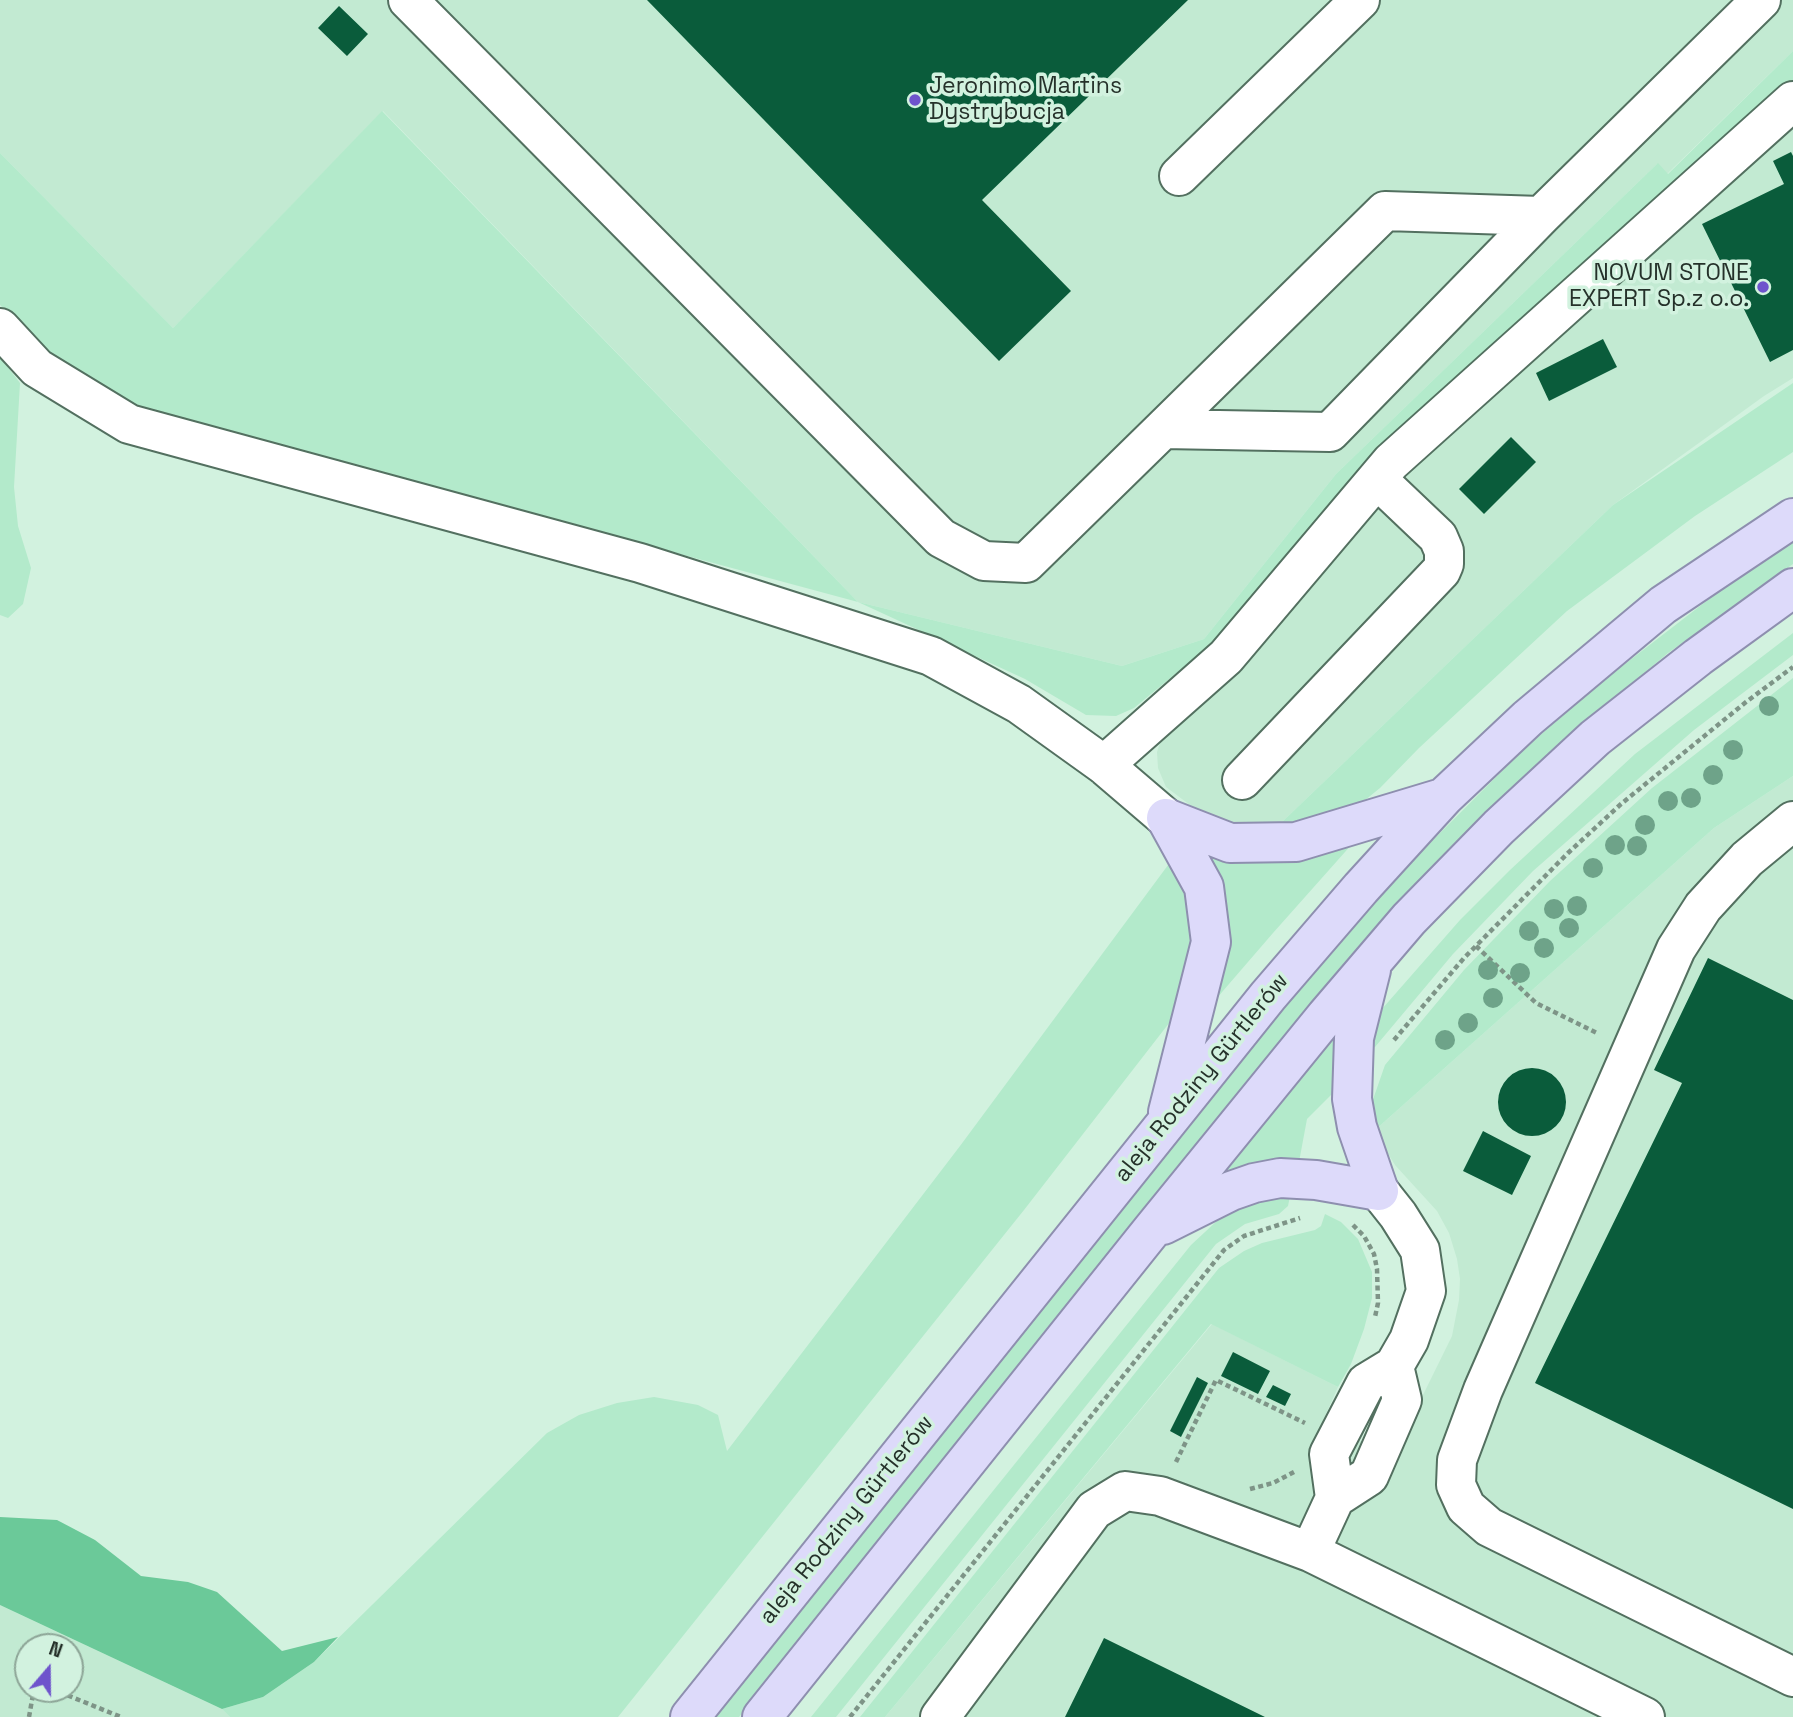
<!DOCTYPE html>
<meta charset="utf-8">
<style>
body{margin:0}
#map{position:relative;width:1793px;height:1717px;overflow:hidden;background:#d2f2df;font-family:"Space Grotesk",sans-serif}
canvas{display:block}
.north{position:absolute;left:14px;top:1633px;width:70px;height:70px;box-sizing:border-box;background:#d2f2df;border:2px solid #8da597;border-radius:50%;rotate:20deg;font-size:19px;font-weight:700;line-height:28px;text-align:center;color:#25312a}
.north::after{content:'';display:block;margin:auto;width:24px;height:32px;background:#6e53cc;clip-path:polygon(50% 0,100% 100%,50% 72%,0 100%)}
</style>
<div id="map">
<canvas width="1793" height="1717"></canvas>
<div class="north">N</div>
</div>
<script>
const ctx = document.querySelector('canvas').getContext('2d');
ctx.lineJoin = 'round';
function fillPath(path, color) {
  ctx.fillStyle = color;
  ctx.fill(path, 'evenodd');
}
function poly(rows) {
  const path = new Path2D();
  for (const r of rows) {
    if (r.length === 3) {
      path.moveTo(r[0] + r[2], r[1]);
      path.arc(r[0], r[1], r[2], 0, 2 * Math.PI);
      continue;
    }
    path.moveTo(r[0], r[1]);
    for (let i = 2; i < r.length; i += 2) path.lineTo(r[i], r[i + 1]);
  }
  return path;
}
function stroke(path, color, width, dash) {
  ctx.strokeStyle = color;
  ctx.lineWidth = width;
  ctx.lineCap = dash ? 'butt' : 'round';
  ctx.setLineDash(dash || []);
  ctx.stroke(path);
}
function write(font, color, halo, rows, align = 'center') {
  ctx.font = font + ' "Space Grotesk",sans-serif';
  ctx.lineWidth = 7;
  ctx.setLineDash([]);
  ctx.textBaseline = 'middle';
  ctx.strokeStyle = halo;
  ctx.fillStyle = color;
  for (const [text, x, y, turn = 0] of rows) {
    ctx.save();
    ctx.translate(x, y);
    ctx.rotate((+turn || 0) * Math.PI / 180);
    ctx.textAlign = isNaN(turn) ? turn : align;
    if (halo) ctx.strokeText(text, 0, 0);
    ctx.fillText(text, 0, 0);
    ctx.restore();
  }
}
const built = poly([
 [0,0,1793,0,1793,51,1667,174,1657,164,1336,474,1204,639,1122,666,858,602,383,111,173,328,0,153],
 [1793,118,1793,378,1764,396,1613,505,1282,822,1272,828,1252,830,1206,817,1166,787,1158,768,1157,752,1162,737,1235,675,1367,510],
 [1793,776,1793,1717,885,1717,1212,1324,1338,1387,1322,1423,1393,1456,1452,1336,1459,1300,1460,1279,1457,1259,1449,1233,1437,1211,1395,1165,1374,1131,1714,828],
 [0,1605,222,1709,230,1717,0,1717],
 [28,1647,70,1647,70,1689,28,1689]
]);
const green = poly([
 [1793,51,1793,82,1372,455,1208,647,1134,708,1116,716,1086,715,1025,679,858,602,146,410,80,378,43,348,0,305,0,153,173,328,382,111,858,602,1122,666,1204,639,1336,474,1658,163,1668,174],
 [0,357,20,383,14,487,18,526,31,568,23,604,8,618,0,615],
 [1793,383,1793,452,1695,516,1567,611,1419,748,1380,788,1354,809,1327,823,1272,828,1282,822,1613,505],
 [1793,541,1793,564,1668,653,1574,732,1475,824,1388,916,1265,1061,739,1717,716,1717,1249,1048,1319,964,1410,863,1523,750,1603,681,1713,596],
 [1793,633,1793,655,1694,730,1533,871,1453,954,1375,1047,1370,1049,1376,1021,1382,1009,1460,920,1510,870,1635,754],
 [1793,678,1793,776,1714,828,1374,1131,1369,1111,1385,1065,1464,970,1550,881,1652,788],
 [1353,843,1273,933,1210,1006,1204,852],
 [1174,857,1192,905,1196,948,1180,1009,1024,1210,618,1717,230,1717,222,1709,263,1697,314,1662,547,1433,579,1415,617,1403,654,1397,698,1405,718,1415,727,1451,960,1146],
 [1340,1028,1338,1088,1307,1119,1299,1162,1225,1174,1224,1171],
 [1290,1196,1288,1206,1279,1214,1245,1224,1216,1244,836,1717,811,1717,1191,1245,1219,1219,1254,1201],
 [1325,1214,1341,1222,1358,1239,1372,1272,1372,1298,1364,1329,1351,1364,1338,1387,1211,1324,885,1717,860,1717,1219,1268,1244,1251,1262,1243,1315,1230,1321,1226]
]);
const forest = poly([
 [0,1517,57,1520,95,1540,141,1576,188,1582,217,1592,282,1651,338,1637,314,1662,263,1697,222,1709,0,1605]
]);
const building = poly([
 [647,0,1188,0,982,200,1071,291,999,361],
 [339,6,368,34,347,56,318,28],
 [1791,152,1793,156,1793,350,1770,362,1702,224,1784,184,1773,161],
 [1603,339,1617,367,1549,401,1536,373],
 [1511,437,1536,462,1484,514,1459,489],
 [1708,958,1793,1000,1793,1509,1535,1383,1682,1083,1654,1070],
 [1532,1102,34],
 [1483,1131,1531,1156,1512,1195,1463,1171],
 [1233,1352,1270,1371,1258,1394,1221,1376],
 [1197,1377,1208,1383,1181,1437,1170,1431],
 [1273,1385,1291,1394,1285,1406,1266,1397],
 [1104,1638,1265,1717,1065,1717]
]);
const path = poly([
 [1476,946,1536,1003,1599,1034],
 [1394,1040,1464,958,1568,853,1621,804,1746,702,1793,667],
 [1353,1225,1364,1236,1374,1254,1377,1269,1378,1303,1375,1317],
 [1176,1462,1216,1380,1305,1423],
 [1250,1489,1273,1483,1294,1472],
 [52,1689,121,1717],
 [29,1717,34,1689],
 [850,1717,1224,1250,1244,1236,1300,1218]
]);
const minor = poly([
 [408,0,941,538,984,561,1026,563,1163,429,1330,432,1541,216,1761,0],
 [1179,176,1360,0],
 [0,328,37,368,129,424,640,563,931,656,1019,704,1104,765,1166,818],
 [1163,429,1385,211,1541,216],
 [1104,765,1226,657,1391,462,1793,101],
 [1242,780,1441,571,1444,564,1444,551,1438,537,1377,479],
 [1793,821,1747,859,1703,907,1676,949,1483,1390,1457,1460,1456,1485,1466,1507,1489,1527,1793,1677],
 [1379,1191,1398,1215,1420,1250,1426,1291,1409,1340,1394,1366],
 [1394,1366,1402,1400,1369,1476,1335,1498,1329,1454,1366,1383,1394,1366],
 [1335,1498,1310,1552,1645,1717],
 [940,1717,1094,1510,1125,1491,1160,1496,1310,1552]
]);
const major = poly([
 [1166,818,1204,887,1211,942,1168,1112],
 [1166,818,1230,843,1296,842,1442,798],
 [1163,1225,1231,1191,1254,1183,1280,1178,1316,1180,1379,1191,1357,1127,1352,1099,1354,1038,1371,970],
 [690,1717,1268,996,1361,888,1444,797,1528,718,1663,605,1793,518],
 [762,1717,1151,1231,1326,1016,1409,919,1499,827,1595,738,1698,657,1793,588]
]);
const trees = [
 [1769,706],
 [1733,750],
 [1713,775],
 [1691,798],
 [1668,801],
 [1645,825],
 [1615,845],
 [1637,846],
 [1593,868],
 [1577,906],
 [1554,909],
 [1569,928],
 [1529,931],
 [1544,948],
 [1488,970],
 [1520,973],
 [1493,998],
 [1468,1023],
 [1445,1040]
];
const markers = [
 [915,100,7,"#6e53cc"],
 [1763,287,7,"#6e53cc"]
];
const poiNames = [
 ["Jeronimo Martins",929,87],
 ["Dystrybucja",929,113],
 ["NOVUM STONE",1749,274,"right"],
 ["EXPERT Sp.z o.o.",1749,300,"right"]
];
const streetNames = [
 ["aleja Rodziny Gürtlerów",1202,1078,-51],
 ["aleja Rodziny Gürtlerów",847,1520,-51]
];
fillPath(built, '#c2ead2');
fillPath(green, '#b3eacb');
fillPath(forest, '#6bc999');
fillPath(building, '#0a5c3b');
stroke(minor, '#537060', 42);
stroke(major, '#8e8faf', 42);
stroke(path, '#7e9487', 4.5, [5, 3.5]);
stroke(minor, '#fff', 38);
stroke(major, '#dddafa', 38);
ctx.fillStyle = '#6ea389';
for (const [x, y] of trees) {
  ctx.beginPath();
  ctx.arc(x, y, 10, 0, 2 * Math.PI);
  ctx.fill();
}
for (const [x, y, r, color] of markers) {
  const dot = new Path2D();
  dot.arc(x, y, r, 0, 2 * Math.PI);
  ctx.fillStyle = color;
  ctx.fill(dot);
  stroke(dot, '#d2f2df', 2.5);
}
write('23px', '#25312a', '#d2f2df', poiNames, 'left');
write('23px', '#25312a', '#d2f2df', streetNames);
</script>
